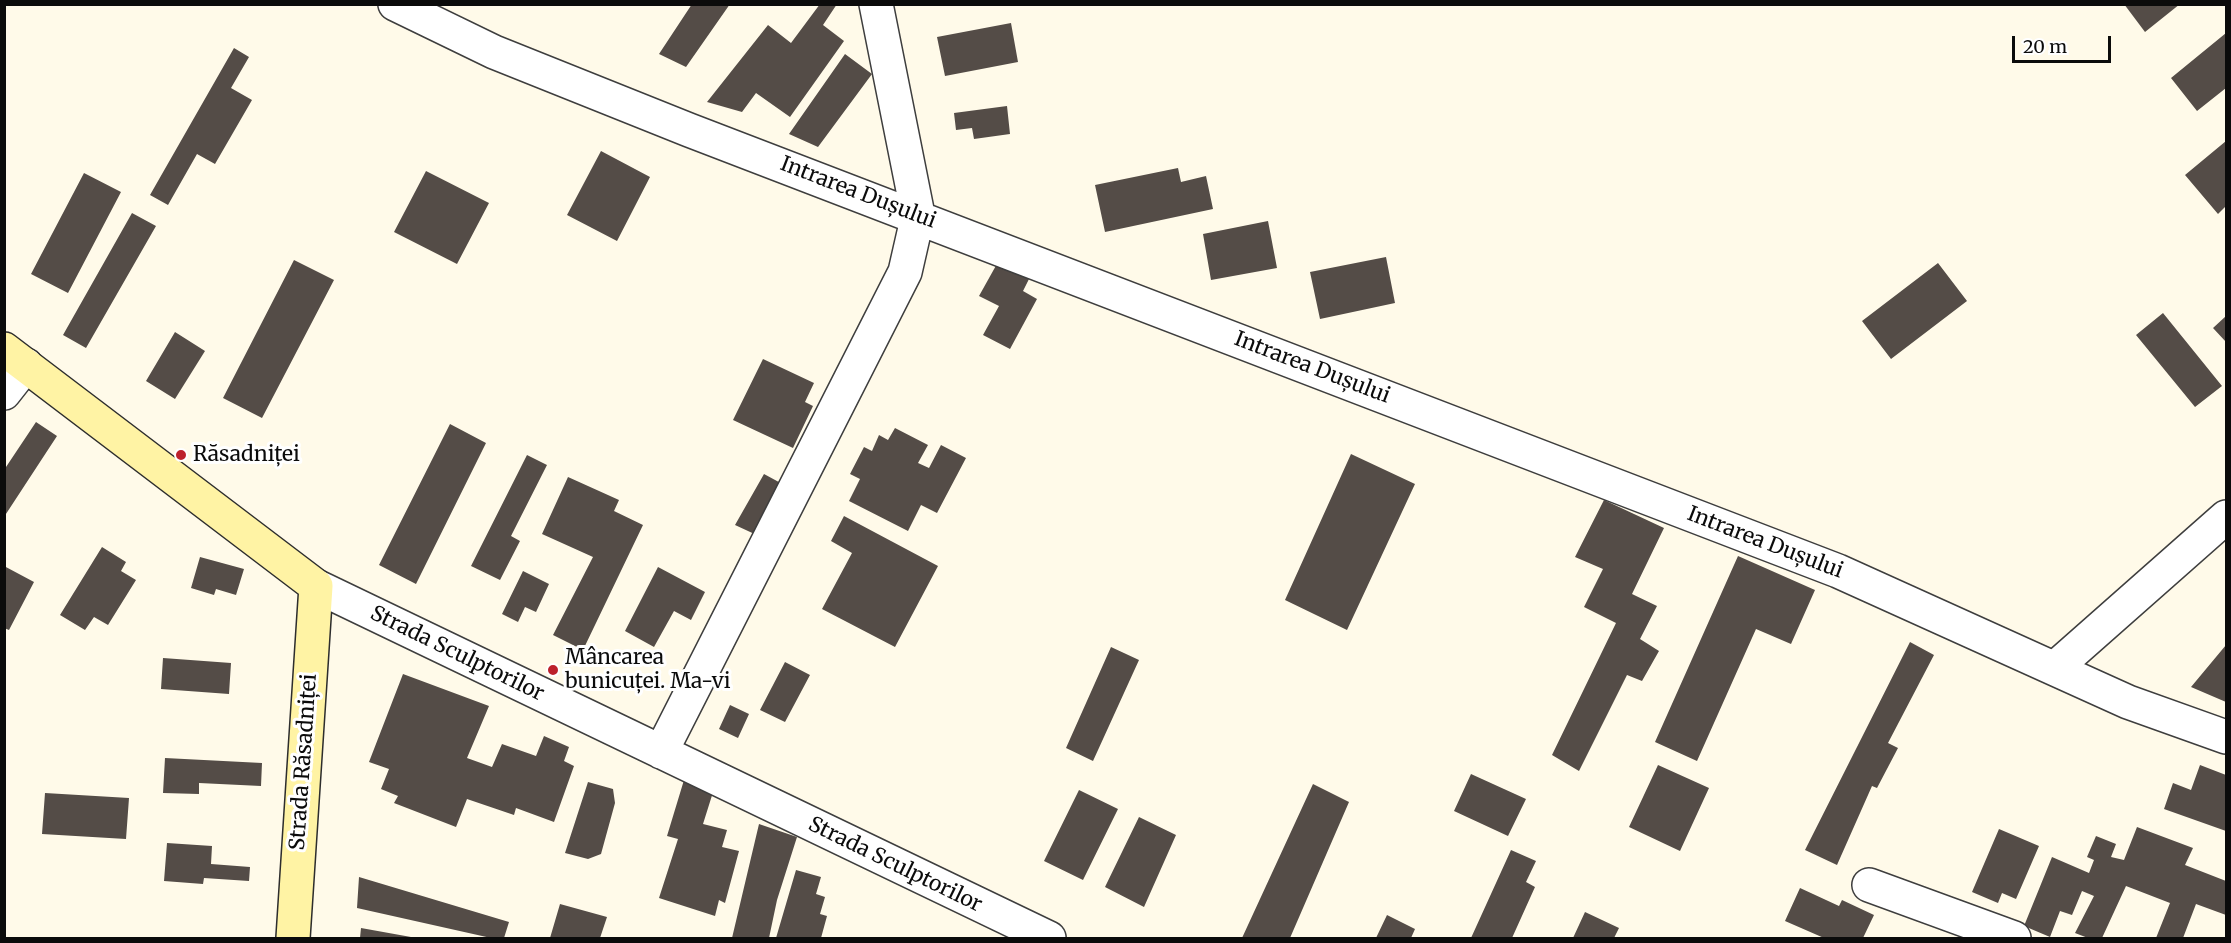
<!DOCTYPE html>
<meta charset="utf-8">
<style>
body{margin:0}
#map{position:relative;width:2231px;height:943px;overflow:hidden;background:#fffae9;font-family:Merriweather,serif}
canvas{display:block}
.frame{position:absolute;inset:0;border:6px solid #0b0b0b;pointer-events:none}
.scale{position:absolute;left:2012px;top:36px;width:99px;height:27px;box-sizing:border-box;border:3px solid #0b0b0b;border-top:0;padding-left:8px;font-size:18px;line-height:21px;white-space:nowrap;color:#0b0b0b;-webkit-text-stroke:4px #fff;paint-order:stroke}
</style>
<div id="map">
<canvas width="2231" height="943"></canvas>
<div class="frame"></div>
<div class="scale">20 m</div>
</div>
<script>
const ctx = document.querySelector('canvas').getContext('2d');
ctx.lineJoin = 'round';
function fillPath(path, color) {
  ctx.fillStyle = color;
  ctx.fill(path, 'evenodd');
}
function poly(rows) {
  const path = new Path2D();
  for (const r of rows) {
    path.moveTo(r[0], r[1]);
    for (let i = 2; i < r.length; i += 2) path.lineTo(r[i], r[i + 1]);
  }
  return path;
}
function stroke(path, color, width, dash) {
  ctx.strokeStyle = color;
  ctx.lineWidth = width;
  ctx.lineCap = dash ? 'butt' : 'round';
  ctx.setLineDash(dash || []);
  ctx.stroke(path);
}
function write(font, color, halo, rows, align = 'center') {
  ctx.font = font + ' Merriweather,serif';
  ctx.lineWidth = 6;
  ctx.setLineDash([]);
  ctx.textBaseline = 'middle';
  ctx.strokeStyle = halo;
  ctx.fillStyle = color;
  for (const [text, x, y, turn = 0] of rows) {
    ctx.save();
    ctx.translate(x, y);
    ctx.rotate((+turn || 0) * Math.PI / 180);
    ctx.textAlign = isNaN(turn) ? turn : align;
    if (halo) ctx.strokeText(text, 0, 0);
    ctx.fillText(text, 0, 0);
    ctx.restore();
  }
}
const building = poly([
 [692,4,730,4,686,67,659,54],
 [820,4,837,4,823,25,844,41,790,117,756,93,742,112,707,102,768,25,791,43],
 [2124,4,2180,4,2145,32],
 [1011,23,1018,62,945,76,937,37],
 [2226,33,2226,88,2197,111,2171,78],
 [234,48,249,57,231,88,252,100,215,164,197,154,168,205,150,195],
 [845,54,872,74,818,147,789,134],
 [1007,106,1010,134,974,139,972,128,956,130,954,113],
 [2226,141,2226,206,2218,214,2185,175],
 [601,151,650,177,617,241,567,215],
 [1178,168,1181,182,1206,176,1213,209,1105,232,1095,185],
 [426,171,489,203,457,264,394,232],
 [84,173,121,192,68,293,31,274],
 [132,213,156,226,86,348,63,335],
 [1268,221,1277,268,1211,280,1203,234],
 [1386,257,1395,303,1320,319,1310,272],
 [294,260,334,280,262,418,223,398],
 [998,262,1029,279,1023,291,1037,299,1010,349,983,335,999,306,979,296],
 [1938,263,1967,301,1891,359,1862,321],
 [2163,313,2222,386,2195,407,2136,335],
 [2226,316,2226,342,2213,328],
 [175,332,205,351,175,399,146,381],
 [763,359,814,383,805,402,813,406,793,448,733,420],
 [36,422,57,436,4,517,4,470],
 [450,424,486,443,416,584,379,565],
 [895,428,928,445,918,463,929,468,941,445,966,458,937,513,921,505,908,531,849,501,860,479,850,474,864,447,872,451,879,435,888,440],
 [1351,454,1415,484,1347,630,1285,600],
 [527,455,547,465,511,536,520,541,500,580,471,566],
 [764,474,788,487,761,537,735,525],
 [568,477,619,500,614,511,643,525,583,650,553,635,593,557,542,534],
 [1604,500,1664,528,1632,594,1657,606,1640,639,1659,651,1642,681,1627,675,1579,771,1552,755,1616,623,1584,607,1603,569,1575,557],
 [844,516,938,566,895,647,822,609,852,553,831,541],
 [102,547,126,562,121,571,136,580,108,625,94,617,85,630,60,615],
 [1738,556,1815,590,1791,644,1756,629,1697,761,1655,742],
 [200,557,244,569,236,595,216,589,214,595,191,588],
 [4,566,34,582,9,630,4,628],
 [658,567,705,592,691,620,674,611,654,647,625,631],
 [523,571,549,584,536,612,525,607,518,622,502,614],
 [1910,642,1934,655,1888,743,1898,748,1877,788,1872,786,1837,865,1805,850],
 [2226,645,2226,702,2191,687],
 [1111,647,1139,660,1093,761,1066,748],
 [163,658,231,663,229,694,161,689],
 [785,662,810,675,785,722,760,710],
 [403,674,489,706,467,758,492,767,502,744,536,756,544,736,569,747,564,761,574,766,554,822,516,808,514,815,467,799,456,827,394,803,398,796,381,789,389,769,369,762],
 [730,705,749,714,738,738,719,729],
 [165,758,262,763,261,786,199,783,199,794,163,793],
 [1658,765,1709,788,1680,851,1629,827],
 [2200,765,2226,775,2226,831,2164,809,2173,783,2191,790],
 [1471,774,1526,799,1508,836,1454,811],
 [684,780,714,789,703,824,727,830,722,847,739,851,725,903,719,900,715,916,659,898,678,839,667,836],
 [588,782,613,789,615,803,601,854,588,859,565,853],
 [1313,784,1349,802,1290,938,1242,938],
 [1079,790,1118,809,1083,880,1044,861],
 [45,793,129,798,126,839,42,834],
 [1139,817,1176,835,1144,907,1105,887],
 [759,824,797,837,777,900,769,938,732,938],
 [2137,827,2193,848,2185,865,2226,881,2226,915,2196,904,2183,938,2156,938,2170,903,2126,886,2102,938,2088,938,2075,933,2094,896,2082,891,2072,915,2060,911,2050,937,2024,926,2052,857,2089,873,2094,860,2087,857,2096,836,2116,844,2111,857,2124,860],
 [1999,829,2039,846,2016,899,2002,893,1998,903,1972,892],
 [167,843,212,846,211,864,250,867,249,881,204,878,203,884,164,881],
 [1511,850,1536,861,1526,882,1535,887,1512,938,1471,938],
 [796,870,821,877,816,894,825,897,820,914,827,916,821,938,776,938],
 [359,877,509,922,504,938,491,938,357,908],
 [1800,888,1839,906,1842,900,1874,915,1863,938,1824,938,1785,921],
 [560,904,607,917,600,938,550,938],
 [1585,912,1619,928,1614,938,1573,938],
 [1387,915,1415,929,1411,938,1376,938],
 [361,928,411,937,411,938,360,938]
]);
const minor = poly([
 [395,4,494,52,689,130,1838,571,2128,702,2226,737],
 [4,393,26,365],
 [316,586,1049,938],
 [2055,668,2226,517],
 [661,752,905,272,918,215,876,4],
 [1869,885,2014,938]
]);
const secondary = poly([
 [4,349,316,586,293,938]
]);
const markers = [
 [181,455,6,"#bd212b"],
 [553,670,6,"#bd212b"]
];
const streetNames = [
 ["Intrarea Dușului",858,193,21],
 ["Intrarea Dușului",1312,368,21],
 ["Intrarea Dușului",1765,543,21],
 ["Strada Sculptorilor",457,654,26],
 ["Strada Răsadniței",304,762,-86],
 ["Strada Sculptorilor",895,865,26]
];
const poiNames = [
 ["Răsadniței",193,455],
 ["Mâncarea",565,658],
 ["bunicuței. Ma-vi",565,682]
];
fillPath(building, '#544c47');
stroke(minor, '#3e3e3e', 36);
stroke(secondary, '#2d2d2d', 36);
stroke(minor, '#fff', 33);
stroke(secondary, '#fff3a4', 33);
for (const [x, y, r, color] of markers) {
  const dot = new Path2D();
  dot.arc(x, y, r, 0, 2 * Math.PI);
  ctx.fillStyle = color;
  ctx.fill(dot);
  stroke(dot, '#fff', 2);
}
write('21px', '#0b0b0b', '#fff', streetNames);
write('21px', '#0b0b0b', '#fff', poiNames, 'left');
</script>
